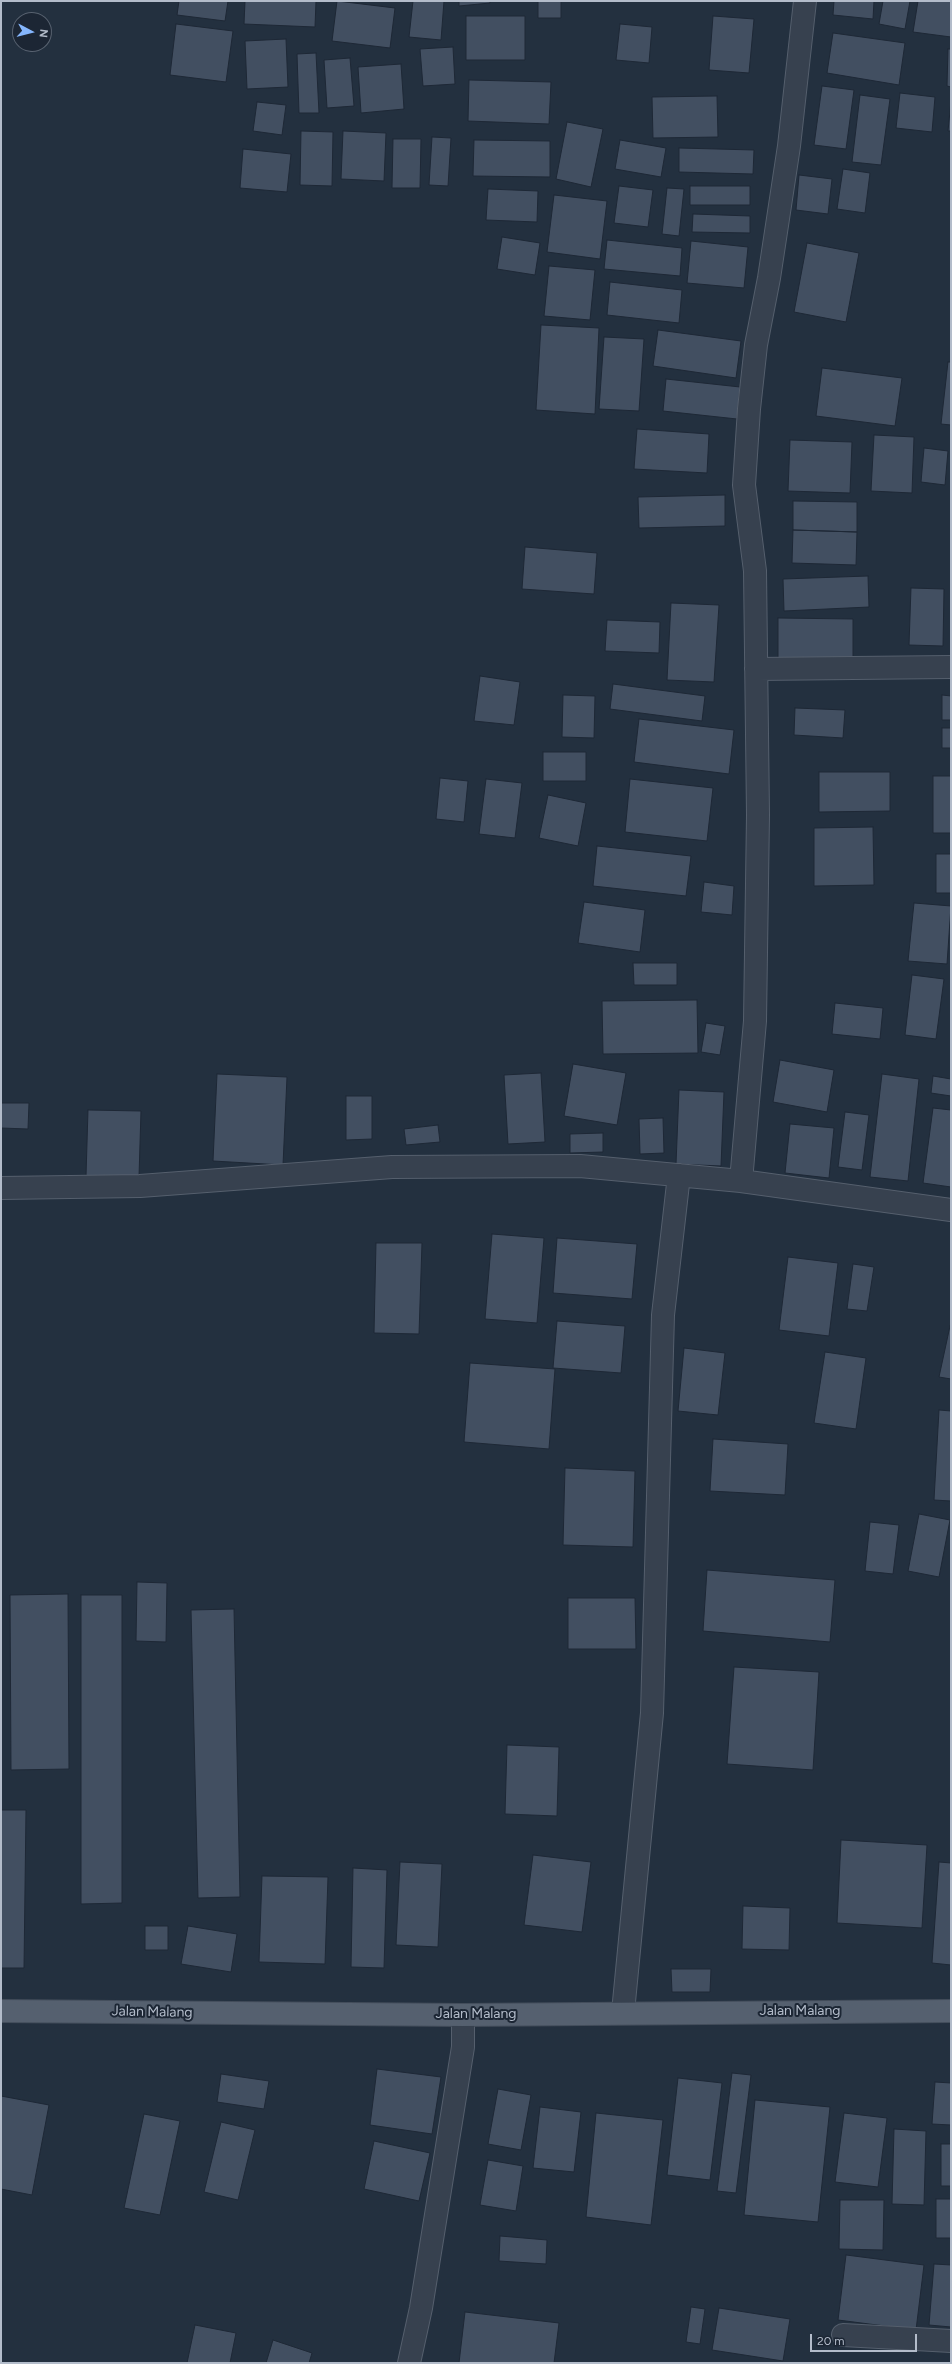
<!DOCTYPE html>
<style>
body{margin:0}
#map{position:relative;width:952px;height:2364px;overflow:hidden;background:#23303f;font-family:Figtree,sans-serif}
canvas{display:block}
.frame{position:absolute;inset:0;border:2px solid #b3bcca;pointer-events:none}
.north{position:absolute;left:12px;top:12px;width:40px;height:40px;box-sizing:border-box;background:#1c2634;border:1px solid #586270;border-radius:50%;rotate:97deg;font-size:11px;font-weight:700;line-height:16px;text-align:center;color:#b3bcca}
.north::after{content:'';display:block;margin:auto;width:14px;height:18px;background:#85b6fd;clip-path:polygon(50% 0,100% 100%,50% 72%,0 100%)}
.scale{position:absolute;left:810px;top:2334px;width:107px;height:18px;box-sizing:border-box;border:2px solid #b3bcca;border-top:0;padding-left:5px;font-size:12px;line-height:14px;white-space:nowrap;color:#b3bcca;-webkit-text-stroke:3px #1c2634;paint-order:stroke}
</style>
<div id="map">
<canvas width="952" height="2364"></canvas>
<div class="frame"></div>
<div class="north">N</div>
<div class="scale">20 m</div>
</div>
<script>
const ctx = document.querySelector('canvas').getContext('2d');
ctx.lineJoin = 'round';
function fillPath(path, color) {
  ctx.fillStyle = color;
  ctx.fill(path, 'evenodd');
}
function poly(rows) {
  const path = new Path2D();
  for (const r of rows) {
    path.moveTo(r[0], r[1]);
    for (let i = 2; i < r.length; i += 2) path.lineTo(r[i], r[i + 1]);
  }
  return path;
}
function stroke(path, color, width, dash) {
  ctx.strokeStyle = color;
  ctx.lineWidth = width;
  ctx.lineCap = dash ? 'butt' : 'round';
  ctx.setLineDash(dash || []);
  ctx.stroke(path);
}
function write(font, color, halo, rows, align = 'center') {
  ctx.font = font + ' Figtree,sans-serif';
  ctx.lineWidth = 4;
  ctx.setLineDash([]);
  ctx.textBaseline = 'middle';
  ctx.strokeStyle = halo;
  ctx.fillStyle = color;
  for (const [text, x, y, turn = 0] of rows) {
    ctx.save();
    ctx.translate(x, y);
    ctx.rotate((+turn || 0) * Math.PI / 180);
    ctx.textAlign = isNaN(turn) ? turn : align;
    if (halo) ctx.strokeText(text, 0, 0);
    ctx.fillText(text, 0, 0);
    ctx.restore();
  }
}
const building = poly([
 [179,1,228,1,225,21,177,15,179,1],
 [245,1,316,1,315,27,244,24,245,1],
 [337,1,395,8,390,48,332,41,337,1],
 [413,1,444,1,441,40,409,37,413,1],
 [459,1,490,1,490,3,459,6,459,1],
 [538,1,561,1,561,18,538,18,538,1],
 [834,1,874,1,873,19,833,15,834,1],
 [883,1,910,1,905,29,879,24,883,1],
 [918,1,951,1,951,37,913,32,918,1],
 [466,16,525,16,525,60,466,60,466,16],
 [713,16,754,19,749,73,709,70,713,16],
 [176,24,233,31,226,82,170,75,176,24],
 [620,24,652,27,649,63,616,60,620,24],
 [833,33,905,43,899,85,827,73,833,33],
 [286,39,288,87,247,89,245,41,286,39],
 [453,47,455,84,423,86,420,49,453,47],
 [948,49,951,49,951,87,947,86,948,49],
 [316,53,319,113,299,113,297,54,316,53],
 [350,58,354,106,327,108,324,60,350,58],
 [401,64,404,109,361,113,358,67,401,64],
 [469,80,551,82,549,124,468,121,469,80],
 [822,86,854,90,846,149,814,145,822,86],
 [900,93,935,97,932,132,896,128,900,93],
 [860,95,890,99,881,165,852,162,860,95],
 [717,96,718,137,653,138,652,97,717,96],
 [951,101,951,131,948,131,951,101],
 [257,102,286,105,282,135,253,131,257,102],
 [567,122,603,129,591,187,556,179,567,122],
 [301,131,333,132,332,186,300,185,301,131],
 [343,131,386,133,384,181,341,179,343,131],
 [432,137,451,138,448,186,429,185,432,137],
 [393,139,421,139,420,188,392,188,393,139],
 [474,140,550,141,550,177,473,176,474,140],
 [620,140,666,148,661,177,615,169,620,140],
 [679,148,754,150,753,174,679,172,679,148],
 [243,149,291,154,287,192,240,188,243,149],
 [843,169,870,173,865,213,837,209,843,169],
 [799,175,832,179,828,214,796,210,799,175],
 [619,186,653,190,648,227,614,223,619,186],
 [690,186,750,186,750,205,690,205,690,186],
 [667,188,684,189,679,236,662,234,667,188],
 [488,189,538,191,537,222,486,220,488,189],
 [554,195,607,201,600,259,547,252,554,195],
 [693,214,750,216,750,233,692,232,693,214],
 [502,237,540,243,535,275,497,269,502,237],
 [607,240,682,248,680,276,604,269,607,240],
 [691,241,748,247,744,288,687,283,691,241],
 [807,243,859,253,846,322,794,312,807,243],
 [549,266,595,270,590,320,544,316,549,266],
 [610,282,682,290,679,323,607,315,610,282],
 [541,325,599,328,595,414,536,410,541,325],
 [658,330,741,341,736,378,653,366,658,330],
 [604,337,644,339,639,411,599,409,604,337],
 [948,362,951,362,951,425,941,424,948,362],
 [822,368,902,378,895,426,816,416,822,368],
 [666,379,740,387,737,419,663,411,666,379],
 [637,429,709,434,707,473,634,469,637,429],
 [874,435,914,437,912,493,871,491,874,435],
 [790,440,852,442,850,493,788,491,790,440],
 [924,448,948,451,945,485,921,482,924,448],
 [725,495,725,526,639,528,638,497,725,495],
 [793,501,857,502,857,532,793,530,793,501],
 [793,530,857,532,856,565,792,563,793,530],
 [525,547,597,553,594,594,522,589,525,547],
 [868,576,869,607,784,611,783,579,868,576],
 [911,588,944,589,943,646,909,645,911,588],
 [671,603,719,605,714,682,667,680,671,603],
 [778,618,853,619,853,663,778,662,778,618],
 [607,620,660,622,659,653,605,651,607,620],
 [480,676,520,682,514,725,474,721,480,676],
 [613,684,705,696,702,721,610,709,613,684],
 [563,695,595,696,594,738,562,737,563,695],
 [942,695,951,696,951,720,942,720,942,695],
 [795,708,845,710,843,738,794,735,795,708],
 [639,719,734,730,729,774,634,762,639,719],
 [942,728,951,728,951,748,942,748,942,728],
 [543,752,586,752,586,781,543,781,543,752],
 [819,772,890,772,890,811,819,812,819,772],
 [933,776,951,776,951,833,933,833,933,776],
 [440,778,468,781,464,822,436,819,440,778],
 [486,779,522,783,515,838,479,834,486,779],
 [630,779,713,788,707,841,625,832,630,779],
 [548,795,586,803,578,846,539,838,548,795],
 [873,827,874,885,814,886,814,828,873,827],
 [597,846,691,856,686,896,593,886,597,846],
 [936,854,951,854,951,893,936,893,936,854],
 [704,882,734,886,732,915,701,912,704,882],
 [584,902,645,910,640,952,578,943,584,902],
 [914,903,951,906,947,964,908,961,914,903],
 [633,963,677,963,677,985,634,985,633,963],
 [912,975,944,979,936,1039,905,1035,912,975],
 [697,1000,698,1053,603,1054,602,1001,697,1000],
 [835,1003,883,1008,880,1039,832,1034,835,1003],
 [706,1023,725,1026,720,1055,701,1052,706,1023],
 [780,1060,834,1070,827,1112,773,1102,780,1060],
 [573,1064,626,1073,617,1125,564,1116,573,1064],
 [541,1073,545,1142,508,1144,504,1075,541,1073],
 [217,1074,287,1077,283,1165,213,1161,217,1074],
 [882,1074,919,1079,908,1181,870,1177,882,1074],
 [933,1076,951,1079,951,1096,931,1093,933,1076],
 [679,1090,724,1092,721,1166,676,1164,679,1090],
 [346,1096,372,1096,372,1139,346,1140,346,1096],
 [1,1103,29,1103,28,1129,1,1128,1,1103],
 [933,1108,951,1110,951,1187,923,1183,933,1108],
 [88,1110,141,1111,139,1177,86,1176,88,1110],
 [845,1112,869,1115,862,1170,838,1167,845,1112],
 [663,1118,664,1153,640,1154,639,1119,663,1118],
 [790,1124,834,1128,829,1178,785,1173,790,1124],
 [438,1125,440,1142,406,1145,404,1129,438,1125],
 [603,1133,603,1152,570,1153,570,1134,603,1133],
 [492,1234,544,1238,537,1323,485,1319,492,1234],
 [557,1238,637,1244,632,1299,553,1293,557,1238],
 [376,1243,422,1243,419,1334,374,1333,376,1243],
 [788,1257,838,1263,829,1336,779,1330,788,1257],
 [853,1264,874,1267,867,1311,847,1309,853,1264],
 [557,1321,625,1326,621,1373,553,1368,557,1321],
 [950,1326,951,1326,951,1379,939,1377,950,1326],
 [684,1348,725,1353,718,1415,678,1411,684,1348],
 [825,1352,866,1358,856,1429,814,1423,825,1352],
 [470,1363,555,1369,549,1449,464,1442,470,1363],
 [939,1410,951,1411,951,1501,934,1500,939,1410],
 [713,1439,788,1444,785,1495,710,1491,713,1439],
 [565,1468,635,1471,633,1547,563,1545,565,1468],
 [919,1514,950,1520,939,1577,908,1571,919,1514],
 [870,1522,899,1525,893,1574,865,1571,870,1522],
 [707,1570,835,1580,830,1642,703,1631,707,1570],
 [137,1582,167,1583,166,1642,136,1641,137,1582],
 [68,1594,69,1769,11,1770,10,1595,68,1594],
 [81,1595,122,1595,122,1903,81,1904,81,1595],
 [568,1598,635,1598,636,1649,568,1649,568,1598],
 [234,1609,240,1897,198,1898,191,1610,234,1609],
 [734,1667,819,1672,813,1770,727,1764,734,1667],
 [507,1745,559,1747,557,1816,505,1814,507,1745],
 [1,1810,26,1810,24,1968,1,1968,1,1810],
 [841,1840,927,1845,922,1928,837,1923,841,1840],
 [533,1855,591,1862,582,1932,524,1925,533,1855],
 [400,1862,442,1864,438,1947,396,1945,400,1862],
 [939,1862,951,1863,951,1965,932,1963,939,1862],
 [353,1868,387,1870,384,1968,351,1967,353,1868],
 [262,1876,328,1877,325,1964,259,1962,262,1876],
 [743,1906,790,1908,789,1950,742,1949,743,1906],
 [145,1926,168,1926,168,1950,145,1950,145,1926],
 [188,1926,237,1934,231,1972,181,1964,188,1926],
 [671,1969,711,1969,710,1992,672,1992,671,1969],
 [377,2069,441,2077,432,2134,370,2125,377,2069],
 [732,2073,751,2075,736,2193,717,2191,732,2073],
 [221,2074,269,2081,264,2109,217,2102,221,2074],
 [678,2078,722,2083,710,2180,667,2175,678,2078],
 [935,2082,951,2083,951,2125,932,2124,935,2082],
 [498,2089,531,2095,521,2150,488,2144,498,2089],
 [1,2096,49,2105,32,2195,1,2189,1,2096],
 [755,2100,830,2107,818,2222,744,2215,755,2100],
 [540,2107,581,2112,574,2172,533,2168,540,2107],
 [596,2113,663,2120,651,2225,586,2217,596,2113],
 [844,2113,887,2118,878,2187,835,2182,844,2113],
 [144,2114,180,2121,160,2215,124,2208,144,2114],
 [221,2122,255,2130,238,2200,204,2192,221,2122],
 [894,2129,926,2131,924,2205,892,2204,894,2129],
 [374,2141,430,2153,419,2201,364,2189,374,2141],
 [941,2144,951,2144,951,2186,941,2186,941,2144],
 [488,2160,523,2166,516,2211,480,2205,488,2160],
 [936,2199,951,2199,951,2238,936,2238,936,2199],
 [840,2200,884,2200,883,2250,839,2249,840,2200],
 [500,2236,547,2240,546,2264,499,2261,500,2236],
 [846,2255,924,2265,916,2330,838,2320,846,2255],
 [934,2264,951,2265,951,2327,929,2325,934,2264],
 [691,2307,705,2309,700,2344,686,2342,691,2307],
 [719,2308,790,2319,783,2361,712,2350,719,2308],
 [465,2312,559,2323,554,2363,459,2363,465,2312],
 [195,2325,236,2333,230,2363,187,2363,195,2325],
 [273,2340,312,2353,309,2363,266,2363,273,2340]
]);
const minor = poly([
 [756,669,951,667],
 [741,1181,755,1021,758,815,755,571,744,485,749,409,756,345,769,278,789,146,805,1],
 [1,1188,140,1186,392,1167,580,1166,741,1181,951,1210],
 [623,2012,652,1713,663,1315,679,1175],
 [843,2335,951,2341],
 [409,2363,421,2308,463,2047,463,2015]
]);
const major = poly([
 [1,2011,463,2015,951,2011]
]);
const streetNames = [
 ["Jalan Malang",800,2011],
 ["Jalan Malang",152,2012,1],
 ["Jalan Malang",476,2014]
];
fillPath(building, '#424f61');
stroke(building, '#1e2836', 1);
stroke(minor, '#555f6d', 24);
stroke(major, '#434d5b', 24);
stroke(minor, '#37414f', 22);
stroke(major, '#55606f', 22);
write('14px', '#b3bcca', '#1c2634', streetNames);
</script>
